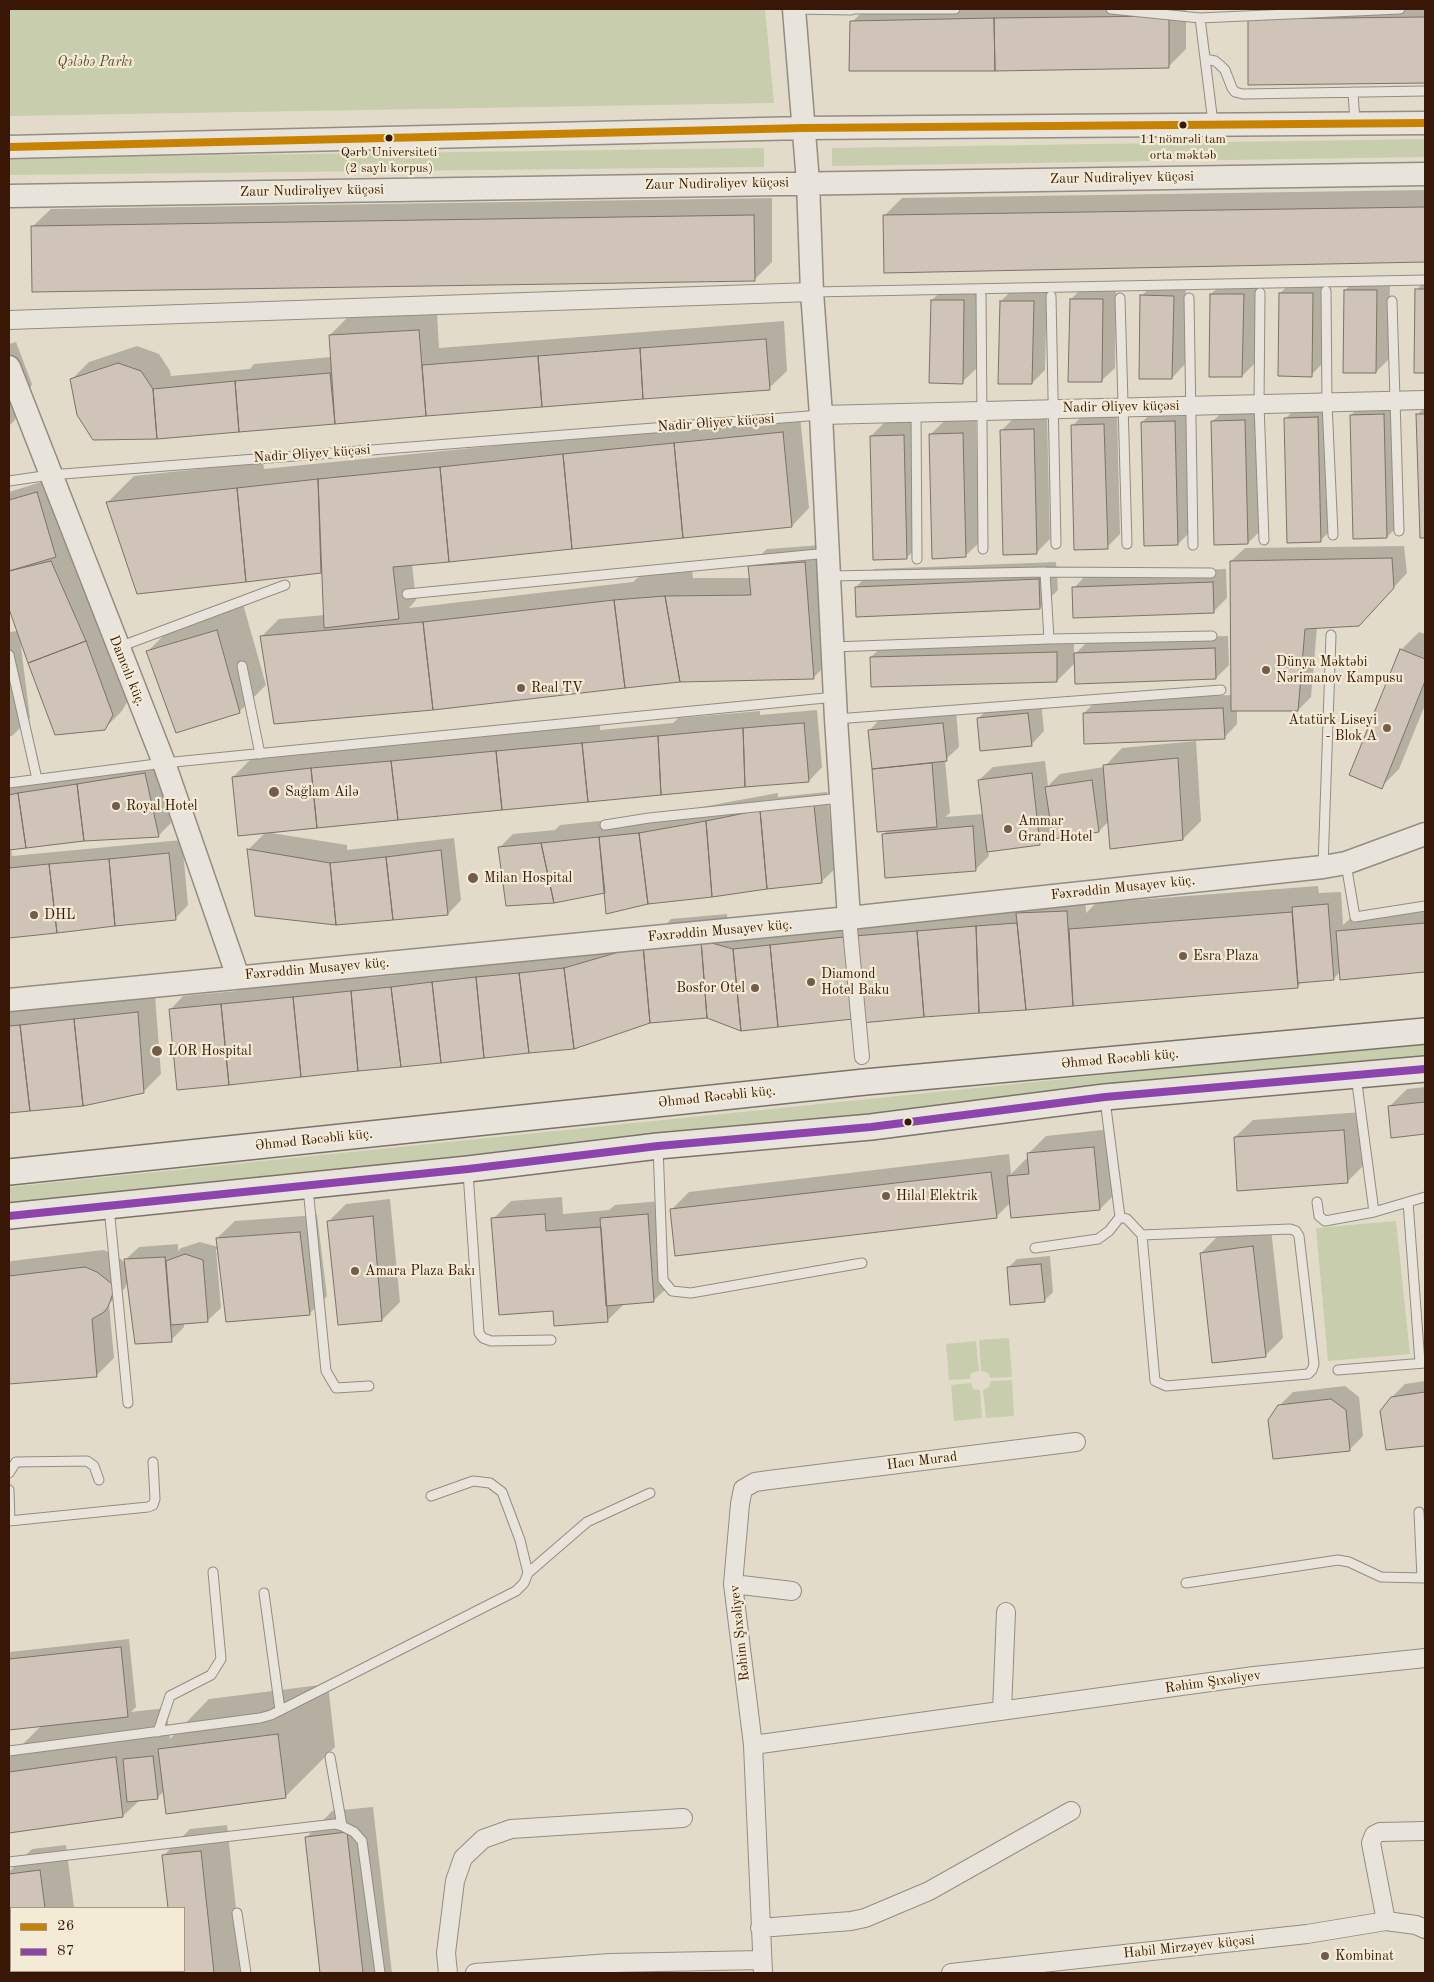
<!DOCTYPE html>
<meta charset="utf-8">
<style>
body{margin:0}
#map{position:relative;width:1434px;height:1982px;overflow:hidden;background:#e2dbca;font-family:"Old Standard TT",serif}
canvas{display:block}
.frame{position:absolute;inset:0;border:10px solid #381706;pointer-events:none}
.legend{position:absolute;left:10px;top:1907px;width:175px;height:65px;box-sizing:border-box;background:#f3ebd5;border:1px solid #a89682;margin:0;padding:6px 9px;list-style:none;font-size:15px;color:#381706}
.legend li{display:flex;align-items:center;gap:10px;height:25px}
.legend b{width:25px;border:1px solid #a89682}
</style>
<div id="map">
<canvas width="1434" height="1982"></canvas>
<div class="frame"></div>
<ul class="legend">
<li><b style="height:6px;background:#c78202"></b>26</li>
<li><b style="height:6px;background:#8e44ad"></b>87</li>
</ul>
</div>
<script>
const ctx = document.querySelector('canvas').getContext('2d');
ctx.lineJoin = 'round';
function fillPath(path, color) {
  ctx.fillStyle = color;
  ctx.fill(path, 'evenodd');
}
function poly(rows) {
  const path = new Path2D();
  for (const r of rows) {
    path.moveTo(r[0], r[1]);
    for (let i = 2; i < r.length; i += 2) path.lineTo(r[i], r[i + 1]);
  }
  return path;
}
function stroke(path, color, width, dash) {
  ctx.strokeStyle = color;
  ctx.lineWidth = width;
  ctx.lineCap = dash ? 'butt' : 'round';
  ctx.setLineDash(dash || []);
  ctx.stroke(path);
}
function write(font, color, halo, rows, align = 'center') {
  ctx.font = font + ' "Old Standard TT",serif';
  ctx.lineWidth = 4.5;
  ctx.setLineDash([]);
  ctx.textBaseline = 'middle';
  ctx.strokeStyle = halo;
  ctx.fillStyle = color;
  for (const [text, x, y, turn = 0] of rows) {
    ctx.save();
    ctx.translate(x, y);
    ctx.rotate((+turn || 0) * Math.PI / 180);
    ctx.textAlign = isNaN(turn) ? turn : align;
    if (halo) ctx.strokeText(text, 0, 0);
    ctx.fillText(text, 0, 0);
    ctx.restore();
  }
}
const green = poly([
 [9,9,765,9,774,103,9,116],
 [1425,139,1425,157,832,166,832,148],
 [764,148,764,167,9,175,9,158],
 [1425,1042,1425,1057,9,1208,9,1187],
 [1396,1221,1410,1354,1328,1361,1316,1228],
 [1009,1338,1012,1377,990,1378,988,1373,981,1371,979,1340],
 [976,1341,979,1371,971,1373,970,1379,949,1380,946,1344],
 [1012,1380,1014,1416,986,1418,983,1390,989,1387,991,1381],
 [971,1383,973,1389,980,1390,982,1418,954,1421,951,1385]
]);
const shadow = poly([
 [865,9,1186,9,1186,49,1168,67,852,22],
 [1425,9,1425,81,1249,83,1249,20,1258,11],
 [1425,190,1425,261,885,271,884,216,902,198],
 [772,198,772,262,754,280,33,226,51,209],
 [1359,277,1390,277,1389,359,1376,372,1345,290],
 [1294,280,1326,280,1324,362,1311,375,1280,293],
 [1225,281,1256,281,1255,363,1242,376,1211,294],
 [1425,281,1425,372,1415,372,1416,290],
 [1155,283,1186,283,1185,364,1172,378,1141,296],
 [1084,286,1116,286,1115,368,1101,381,1071,299],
 [945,287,977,288,976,369,962,382,932,300],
 [1014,288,1047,288,1045,370,1032,383,1001,301],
 [437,313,439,348,784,321,787,371,769,388,239,431,71,380,89,362,137,346,159,354,170,371,171,376,250,369,254,364,331,357,330,335,348,317],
 [16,342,32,384,15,420,9,426,9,344],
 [1397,401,1400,524,1387,537,1351,415,1365,402],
 [1330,404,1334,527,1320,541,1285,419,1298,406],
 [1258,407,1261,530,1248,543,1212,422,1226,408],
 [1425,407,1425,537,1421,537,1418,414],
 [1188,408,1191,531,1178,544,1142,422,1155,409],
 [1117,412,1120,534,1107,547,1072,426,1085,413],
 [800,415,809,508,792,526,412,564,416,600,409,608,633,582,642,574,692,570,693,578,750,578,749,567,767,549,822,545,831,660,813,678,261,637,279,619,325,615,322,572,246,581,107,503,134,476,263,462,264,469],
 [1047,416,1050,539,1037,552,1001,431,1015,417],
 [976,420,979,543,965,556,930,435,944,421],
 [916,422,920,545,906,558,871,436,884,423],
 [51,479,130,697,122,711,104,729,20,639,30,718,12,736,9,736,9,632,18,631,9,605,9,492],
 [1404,546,1407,573,1372,611,1317,627,1311,697,1298,710,1237,710,1237,724,1224,738,1084,713,1097,700,1232,695,1231,561,1245,548],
 [1056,562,1058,590,1040,608,856,587,874,569],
 [1226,569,1227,598,1213,612,1074,588,1087,574],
 [243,604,266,685,239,712,148,651,174,625],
 [1419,632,1425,634,1425,705,1399,769,1381,787,1401,650],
 [1074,635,1074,655,1089,640,1228,636,1229,665,1216,678,1076,662,1057,681,871,657,889,640],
 [1041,700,1044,731,1031,745,978,719,991,705],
 [817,710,822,767,809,781,588,800,271,833,347,845,347,850,454,838,461,900,448,914,249,849,266,832,233,777,251,759,600,725,600,730,673,723,678,718,760,711,760,715],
 [956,710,959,747,945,760,950,813,945,817,983,814,979,780,993,767,1045,761,1048,786,1060,774,1104,767,1122,748,1196,741,1201,821,1183,839,1109,821,1099,831,1053,831,1040,844,988,850,989,856,976,869,883,835,888,830,879,831,869,731,882,717],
 [158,760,171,823,158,836,84,839,11,848,12,856,182,840,188,905,175,919,9,937,9,784],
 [827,792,835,869,821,882,605,891,499,848,513,834,555,830,560,825,658,815,778,793,778,797],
 [1318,886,1319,893,1341,892,1343,925,1355,914,1425,907,1425,971,1341,978,1340,972,1333,979,1303,981,1297,987,862,1021,861,1009,707,1017,170,1010,183,996,236,991,241,986,368,974,368,978,579,955,663,928,671,919,727,914,728,931,862,920,863,929,873,919,1020,911,1035,896,1085,893,1086,913,1096,903],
 [155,995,161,1074,143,1092,82,1104,9,1111,9,1011],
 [1425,1087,1425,1133,1392,1136,1389,1107,1407,1089],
 [1362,1112,1365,1164,1347,1182,1235,1137,1253,1120],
 [1112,1129,1118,1191,1100,1209,1011,1202,996,1217,671,1210,689,1192,1009,1154,1011,1174,1026,1159,1029,1158,1028,1154,1046,1136],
 [562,1197,563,1214,609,1210,615,1205,660,1201,667,1288,653,1301,625,1303,607,1321,493,1219,511,1201],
 [390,1199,400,1302,382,1320,328,1222,346,1204],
 [317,1215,327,1296,309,1314,219,1249,216,1249,221,1308,207,1321,184,1323,184,1327,171,1340,128,1280,125,1288,109,1304,114,1358,96,1376,9,1383,9,1264,11,1261,103,1250,115,1254,126,1264,125,1260,139,1247,178,1244,178,1251,181,1248,200,1242,218,1247,217,1238,235,1221],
 [1271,1229,1283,1338,1265,1356,1201,1253,1219,1235],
 [1050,1256,1053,1292,1044,1301,1008,1268,1017,1259],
 [1425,1381,1425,1445,1387,1449,1392,1397,1405,1384],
 [1345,1386,1359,1397,1363,1436,1350,1449,1279,1406,1293,1392],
 [129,1639,136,1707,131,1712,166,1708,170,1739,209,1699,328,1684,335,1747,285,1797,164,1791,157,1798,140,1800,123,1816,9,1832,9,1758,42,1725,9,1729,9,1652],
 [373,1807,392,1973,321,1973,306,1838,332,1811],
 [227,1825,243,1973,176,1973,176,1971,184,1971,184,1908,169,1908,163,1856,190,1829],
 [66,1845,74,1908,11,1908,11,1923,9,1902,9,1872,32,1849],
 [17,1971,81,1971,81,1973,17,1973]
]);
const building = poly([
 [1169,16,1169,68,995,71,994,18,1169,16],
 [1425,17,1425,83,1248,85,1248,19,1425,17],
 [994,18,995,71,849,71,850,21,994,18],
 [1425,207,1425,262,884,273,883,215,1425,207],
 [754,215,755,281,32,292,31,226,754,215],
 [1415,289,1425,289,1425,373,1414,373,1415,289],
 [1344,290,1377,290,1376,373,1343,373,1344,290],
 [1279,293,1313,293,1312,377,1278,376,1279,293],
 [1210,294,1244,294,1242,377,1209,377,1210,294],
 [1140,295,1174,296,1172,379,1139,379,1140,295],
 [1070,299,1103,299,1102,382,1068,382,1070,299],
 [931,300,964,300,963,384,929,383,931,300],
 [1000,301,1034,301,1032,384,998,384,1000,301],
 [419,330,426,416,335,424,329,335,419,330],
 [766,339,770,390,643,399,640,348,766,339],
 [640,348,643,399,542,407,538,356,640,348],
 [538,356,542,407,426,416,422,365,538,356],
 [118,363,141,371,153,389,157,439,93,440,77,415,70,379,118,363],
 [330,373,335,424,239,432,235,381,330,373],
 [235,381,239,432,157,439,153,389,235,381],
 [1384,414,1387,538,1353,539,1350,415,1384,414],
 [1416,414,1425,414,1425,538,1420,538,1416,414],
 [1318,417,1321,542,1287,543,1284,418,1318,417],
 [1245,420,1248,544,1214,545,1211,421,1245,420],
 [1175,421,1178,545,1144,546,1141,422,1175,421],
 [1104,424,1108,549,1074,550,1071,425,1104,424],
 [1034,429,1037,554,1003,555,1000,430,1034,429],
 [783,432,792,527,683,538,674,443,783,432],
 [963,433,966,557,932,559,929,434,963,433],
 [904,435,907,559,873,560,870,436,904,435],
 [674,443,683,538,572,549,563,454,674,443],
 [563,454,572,549,449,562,440,467,563,454],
 [440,467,449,562,393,567,399,619,324,628,318,479,440,467],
 [318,479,321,573,246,582,237,488,318,479],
 [237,488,246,582,137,594,106,502,237,488],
 [37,492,56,557,9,571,9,500,37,492],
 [1392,558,1394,588,1359,626,1305,629,1298,711,1231,711,1230,561,1392,558],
 [51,561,86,641,28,663,9,609,9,571,51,561],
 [805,562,814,679,680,682,665,596,751,595,748,566,805,562],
 [1039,579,1040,609,856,617,855,587,1039,579],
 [1213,582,1214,613,1073,618,1072,587,1213,582],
 [665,596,680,682,625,688,614,600,665,596],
 [614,600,625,688,433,710,423,622,614,600],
 [423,622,433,710,274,724,260,636,423,622],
 [217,630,240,713,176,733,146,651,217,630],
 [86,641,113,715,105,730,55,735,28,663,86,641],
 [1215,648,1216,679,1075,684,1074,653,1215,648],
 [1400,649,1425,659,1425,681,1382,789,1349,775,1400,649],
 [1057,652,1057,682,871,687,870,657,1057,652],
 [1223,708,1225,739,1084,744,1083,713,1223,708],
 [1028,713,1032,746,980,751,977,718,1028,713],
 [804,723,809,782,745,787,743,728,804,723],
 [943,723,947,761,872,769,868,730,943,723],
 [743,728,745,787,661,795,658,736,743,728],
 [658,736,661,795,588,802,582,743,658,736],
 [582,743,588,802,502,810,496,751,582,743],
 [496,751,502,810,398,820,391,761,496,751],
 [1178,758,1183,840,1110,849,1103,765,1178,758],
 [391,761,398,820,317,828,311,768,391,761],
 [932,763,937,827,877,832,872,769,932,763],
 [311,768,317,828,238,836,232,777,311,768],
 [145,773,159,837,84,841,77,784,145,773],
 [1032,773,1040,845,987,852,978,780,1032,773],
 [1092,780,1099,832,1053,839,1045,787,1092,780],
 [77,784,84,841,26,848,18,793,77,784],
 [18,793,26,848,9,850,9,795,18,793],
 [814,805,822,883,767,889,760,810,814,805],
 [760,810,767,889,712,897,706,821,760,810],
 [706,821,712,897,648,904,639,833,706,821],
 [973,826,976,871,885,878,882,834,973,826],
 [639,833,648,904,606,914,599,837,639,833],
 [599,837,605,893,554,903,541,843,599,837],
 [541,843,554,903,506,906,498,847,541,843],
 [247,849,330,863,336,925,255,916,247,849],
 [441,850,448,915,393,920,386,857,441,850],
 [169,853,176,920,115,926,109,859,169,853],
 [386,857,393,920,336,925,330,863,386,857],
 [109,859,115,926,57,933,49,864,109,859],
 [49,864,57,933,9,938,9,868,49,864],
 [1328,904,1334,980,1298,983,1292,907,1328,904],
 [1067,911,1073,1006,1026,1010,1016,913,1067,911],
 [1292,912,1298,988,1073,1006,1069,929,1292,912],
 [1017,923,1026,1010,979,1013,976,926,1017,923],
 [1425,923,1425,972,1340,980,1336,931,1425,923],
 [976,926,979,1013,924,1017,917,931,976,926],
 [917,931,924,1017,861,1023,854,936,917,931],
 [844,937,853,1019,778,1027,770,945,844,937],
 [701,940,707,1018,650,1023,643,945,701,940],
 [701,940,733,949,741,1031,707,1018,701,940],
 [643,945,650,1023,574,1049,564,968,643,945],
 [770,945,778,1027,741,1031,733,949,770,945],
 [564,968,574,1049,529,1053,519,973,564,968],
 [519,973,529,1053,484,1058,476,977,519,973],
 [476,977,484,1058,441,1063,432,982,476,977],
 [432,982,441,1063,401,1067,391,987,432,982],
 [391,987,401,1067,358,1071,351,991,391,987],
 [351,991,358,1071,301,1077,293,997,351,991],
 [293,997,301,1077,229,1085,221,1004,293,997],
 [221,1004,229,1085,177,1090,169,1009,221,1004],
 [138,1012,144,1093,83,1106,74,1019,138,1012],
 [74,1019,83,1106,30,1111,20,1025,74,1019],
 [20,1025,30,1111,9,1113,9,1026,20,1025],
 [1425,1102,1425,1134,1391,1138,1388,1106,1425,1102],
 [1344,1130,1348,1183,1237,1191,1234,1137,1344,1130],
 [1094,1147,1100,1210,1011,1218,1007,1176,1029,1174,1027,1153,1094,1147],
 [991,1172,997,1218,675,1256,670,1209,991,1172],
 [545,1214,546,1231,601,1227,608,1322,554,1326,553,1311,499,1315,491,1218,545,1214],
 [648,1214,654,1302,606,1306,600,1218,648,1214],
 [373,1216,382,1321,338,1325,327,1221,373,1216],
 [300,1232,310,1315,226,1322,216,1238,300,1232],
 [1253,1246,1266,1357,1212,1363,1200,1253,1253,1246],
 [185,1254,203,1260,208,1322,171,1325,166,1261,185,1254],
 [165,1257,172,1342,135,1344,124,1259,165,1257],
 [1041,1264,1045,1302,1010,1305,1007,1267,1041,1264],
 [85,1267,97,1272,112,1284,113,1293,108,1307,104,1312,92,1319,97,1377,9,1384,9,1276,85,1267],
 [1425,1392,1425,1446,1386,1450,1380,1411,1391,1397,1425,1392],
 [1331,1399,1346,1410,1350,1451,1273,1459,1268,1420,1278,1405,1331,1399],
 [121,1647,128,1717,9,1730,9,1659,121,1647],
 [278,1734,286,1798,166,1814,158,1749,278,1734],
 [153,1756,158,1799,127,1802,123,1759,153,1756],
 [116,1757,123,1817,9,1833,9,1772,116,1757],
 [347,1832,363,1973,320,1973,305,1837,347,1832],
 [201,1851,214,1973,175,1973,175,1971,184,1971,184,1908,168,1908,162,1855,201,1851],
 [40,1870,45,1908,11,1908,11,1934,9,1913,9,1874,40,1870],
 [16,1971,52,1971,52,1973,16,1973,16,1971]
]);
const service = poly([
 [794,9,851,10],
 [851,9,955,9],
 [1111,9,1200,18,1400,9],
 [1200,18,1213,123],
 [1205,59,1215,61,1220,65,1225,70,1232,88,1235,92,1243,94,1425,91],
 [1353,92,1355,123],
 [1326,291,1327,403,1333,535],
 [813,292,1425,280],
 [1260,293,1259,404,1264,540],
 [981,295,983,549],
 [1051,296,1056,544],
 [1120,298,1127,544],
 [1189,298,1193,545],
 [1392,301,1399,531],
 [916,412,917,559],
 [9,481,50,475,821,415],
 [1045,572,1211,573],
 [829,576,1045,572,1049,639],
 [407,594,828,553],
 [119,647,285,585],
 [833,647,1049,639,1212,636],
 [9,655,37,779],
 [242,666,260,754],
 [836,719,1221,690],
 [9,783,164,763,835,697],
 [605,825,649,818,841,798],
 [1346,864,1355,917,1425,906],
 [1323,867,1331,635],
 [1356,1076,1374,1212],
 [1105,1100,1120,1217,1127,1219,1142,1235,1155,1381,1166,1386,1308,1374,1312,1370,1314,1364,1299,1236,1296,1231,1290,1229,1142,1235],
 [658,1146,663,1280,672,1291,691,1293,862,1263],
 [468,1172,479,1333,483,1338,491,1341,551,1340],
 [308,1188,326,1371,336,1388,369,1386],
 [1317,1202,1319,1216,1325,1221,1374,1212,1425,1197],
 [1408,1202,1420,1363],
 [109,1207,128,1403],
 [1035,1248,1098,1239,1109,1231,1120,1217],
 [1338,1370,1425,1363],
 [9,1473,16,1462,87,1461,94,1466,99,1480],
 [9,1490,10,1521],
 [1419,1512,1422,1578],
 [9,1521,148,1507,153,1505,155,1499,153,1462],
 [528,1573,587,1522,650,1493],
 [1186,1583,1338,1560,1349,1562,1381,1577,1425,1578],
 [264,1593,280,1710],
 [158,1732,170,1696,211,1675,221,1659,213,1572],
 [9,1751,260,1718,271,1715,516,1591,524,1583,528,1573,520,1540,502,1492,490,1483,473,1481,431,1496],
 [330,1757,342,1826],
 [9,1862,335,1824,342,1826,354,1832,362,1841,380,1973],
 [237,1913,246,1973]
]);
const pedestrian = poly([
 [849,918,862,1057]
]);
const minor = poly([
 [9,320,812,292],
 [821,415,1425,400],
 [733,1584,792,1591],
 [1002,1711,1006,1612],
 [753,1745,1254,1676,1425,1658],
 [1386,1921,1371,1843,1374,1835,1380,1832,1425,1831],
 [760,1928,851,1921,865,1918,929,1891,1071,1811],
 [448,1973,446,1953,455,1881,463,1858,483,1839,511,1829,683,1818],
 [475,1973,610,1963,762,1960],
 [763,1973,753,1745,733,1584,740,1504,743,1489,755,1482,769,1480,1076,1442],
 [951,1973,1307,1934,1386,1921,1416,1925,1425,1929]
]);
const tertiary = poly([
 [794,9,808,182,812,292,821,415,836,719,849,918],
 [9,147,804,128,1425,123],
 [9,196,1425,174],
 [9,367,164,763,238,977],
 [9,1000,849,918,1323,867,1346,863,1425,834]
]);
const secondary = poly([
 [9,1172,865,1082,1425,1031],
 [9,1216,468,1169,658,1146,871,1127,1105,1097,1425,1069]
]);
const bus1 = poly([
 [9,147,804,128,1425,123]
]);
const bus2 = poly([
 [9,1216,468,1169,658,1146,871,1127,1105,1097,1425,1069]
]);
const markers = [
 [1183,125,4.5,"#381706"],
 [389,138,4.5,"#381706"],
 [1266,670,5,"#745c4b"],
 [521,688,5,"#745c4b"],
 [1387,728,5,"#745c4b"],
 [274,792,6,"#745c4b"],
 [116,806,5,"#745c4b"],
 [1008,829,5,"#745c4b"],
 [473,878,6,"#745c4b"],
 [34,915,5,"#745c4b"],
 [1183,956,5,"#745c4b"],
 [811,982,5,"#745c4b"],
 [755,988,5,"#745c4b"],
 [157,1051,6,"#745c4b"],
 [908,1122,4.5,"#381706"],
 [886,1196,5,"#745c4b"],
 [355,1271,5,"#745c4b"],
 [1325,1956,5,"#745c4b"]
];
const busNames = [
 ["11 nömrəli tam",1183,140],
 ["orta məktəb",1183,156],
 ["Qərb Universiteti",389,153],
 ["(2 saylı korpus)",389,169]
];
const parkNames = [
 ["Qələbə Parkı",95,62]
];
const streetNames = [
 ["Zaur Nudirəliyev küçəsi",1122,178,-1],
 ["Zaur Nudirəliyev küçəsi",717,184,-1],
 ["Zaur Nudirəliyev küçəsi",312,191,-1],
 ["Nadir Əliyev küçəsi",1121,407,-1],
 ["Nadir Əliyev küçəsi",716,423,-4],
 ["Nadir Əliyev küçəsi",312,454,-4],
 ["Damcılı küç.",127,671,68],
 ["Fəxrəddin Musayev küç.",1123,888,-6],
 ["Fəxrəddin Musayev küç.",720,931,-5],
 ["Fəxrəddin Musayev küç.",317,969,-5],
 ["Əhməd Rəcəbli küç.",1120,1059,-5],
 ["Əhməd Rəcəbli küç.",717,1097,-6],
 ["Əhməd Rəcəbli küç.",314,1140,-6],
 ["Hacı Murad",922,1461,-7],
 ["Rəhim Şıxəliyev",740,1633,-96],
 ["Rəhim Şıxəliyev",1213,1682,-8],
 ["Habil Mirzəyev küçəsi",1189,1947,-6]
];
const poiNames = [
 ["Dünya Məktəbi",1276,662],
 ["Nərimanov Kampusu",1276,678],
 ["Real TV",531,688],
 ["Atatürk Liseyi",1377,720,"right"],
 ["- Blok A",1377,736,"right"],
 ["Sağlam Ailə",285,792],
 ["Royal Hotel",126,806],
 ["Ammar",1018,821],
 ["Grand Hotel",1018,837],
 ["Milan Hospital",484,878],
 ["DHL",44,915],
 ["Esra Plaza",1193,956],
 ["Diamond",821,974],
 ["Hotel Baku",821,990],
 ["Bosfor Otel",745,988,"right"],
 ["LOR Hospital",168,1051],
 ["Hilal Elektrik",896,1196],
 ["Amara Plaza Bakı",365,1271],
 ["Kombinat",1335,1956]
];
fillPath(green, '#c8cead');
fillPath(shadow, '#0003');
fillPath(building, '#d0c4b8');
stroke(building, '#7c7267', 1);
stroke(service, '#948c80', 11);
stroke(pedestrian, '#948c80', 16);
stroke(minor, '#948c80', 20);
stroke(tertiary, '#948c80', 25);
stroke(secondary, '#7c7267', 28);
stroke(service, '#e8e4dc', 9);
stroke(pedestrian, '#e8e4dc', 14);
stroke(minor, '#e8e4dc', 18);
stroke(tertiary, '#e8e4dc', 22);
stroke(secondary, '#e8e4dc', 25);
stroke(bus1, '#c78202', 8);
stroke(bus2, '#8e44ad', 8);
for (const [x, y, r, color] of markers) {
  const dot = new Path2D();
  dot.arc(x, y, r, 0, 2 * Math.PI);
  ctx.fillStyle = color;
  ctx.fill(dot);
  stroke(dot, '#f3ebd5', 2);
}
write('13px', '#381706', '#f3ebd5', busNames);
write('italic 14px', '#5d4b31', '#f3ebd5', parkNames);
write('14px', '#381706', '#f3ebd5', streetNames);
write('14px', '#381706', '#f3ebd5', poiNames, 'left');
</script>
